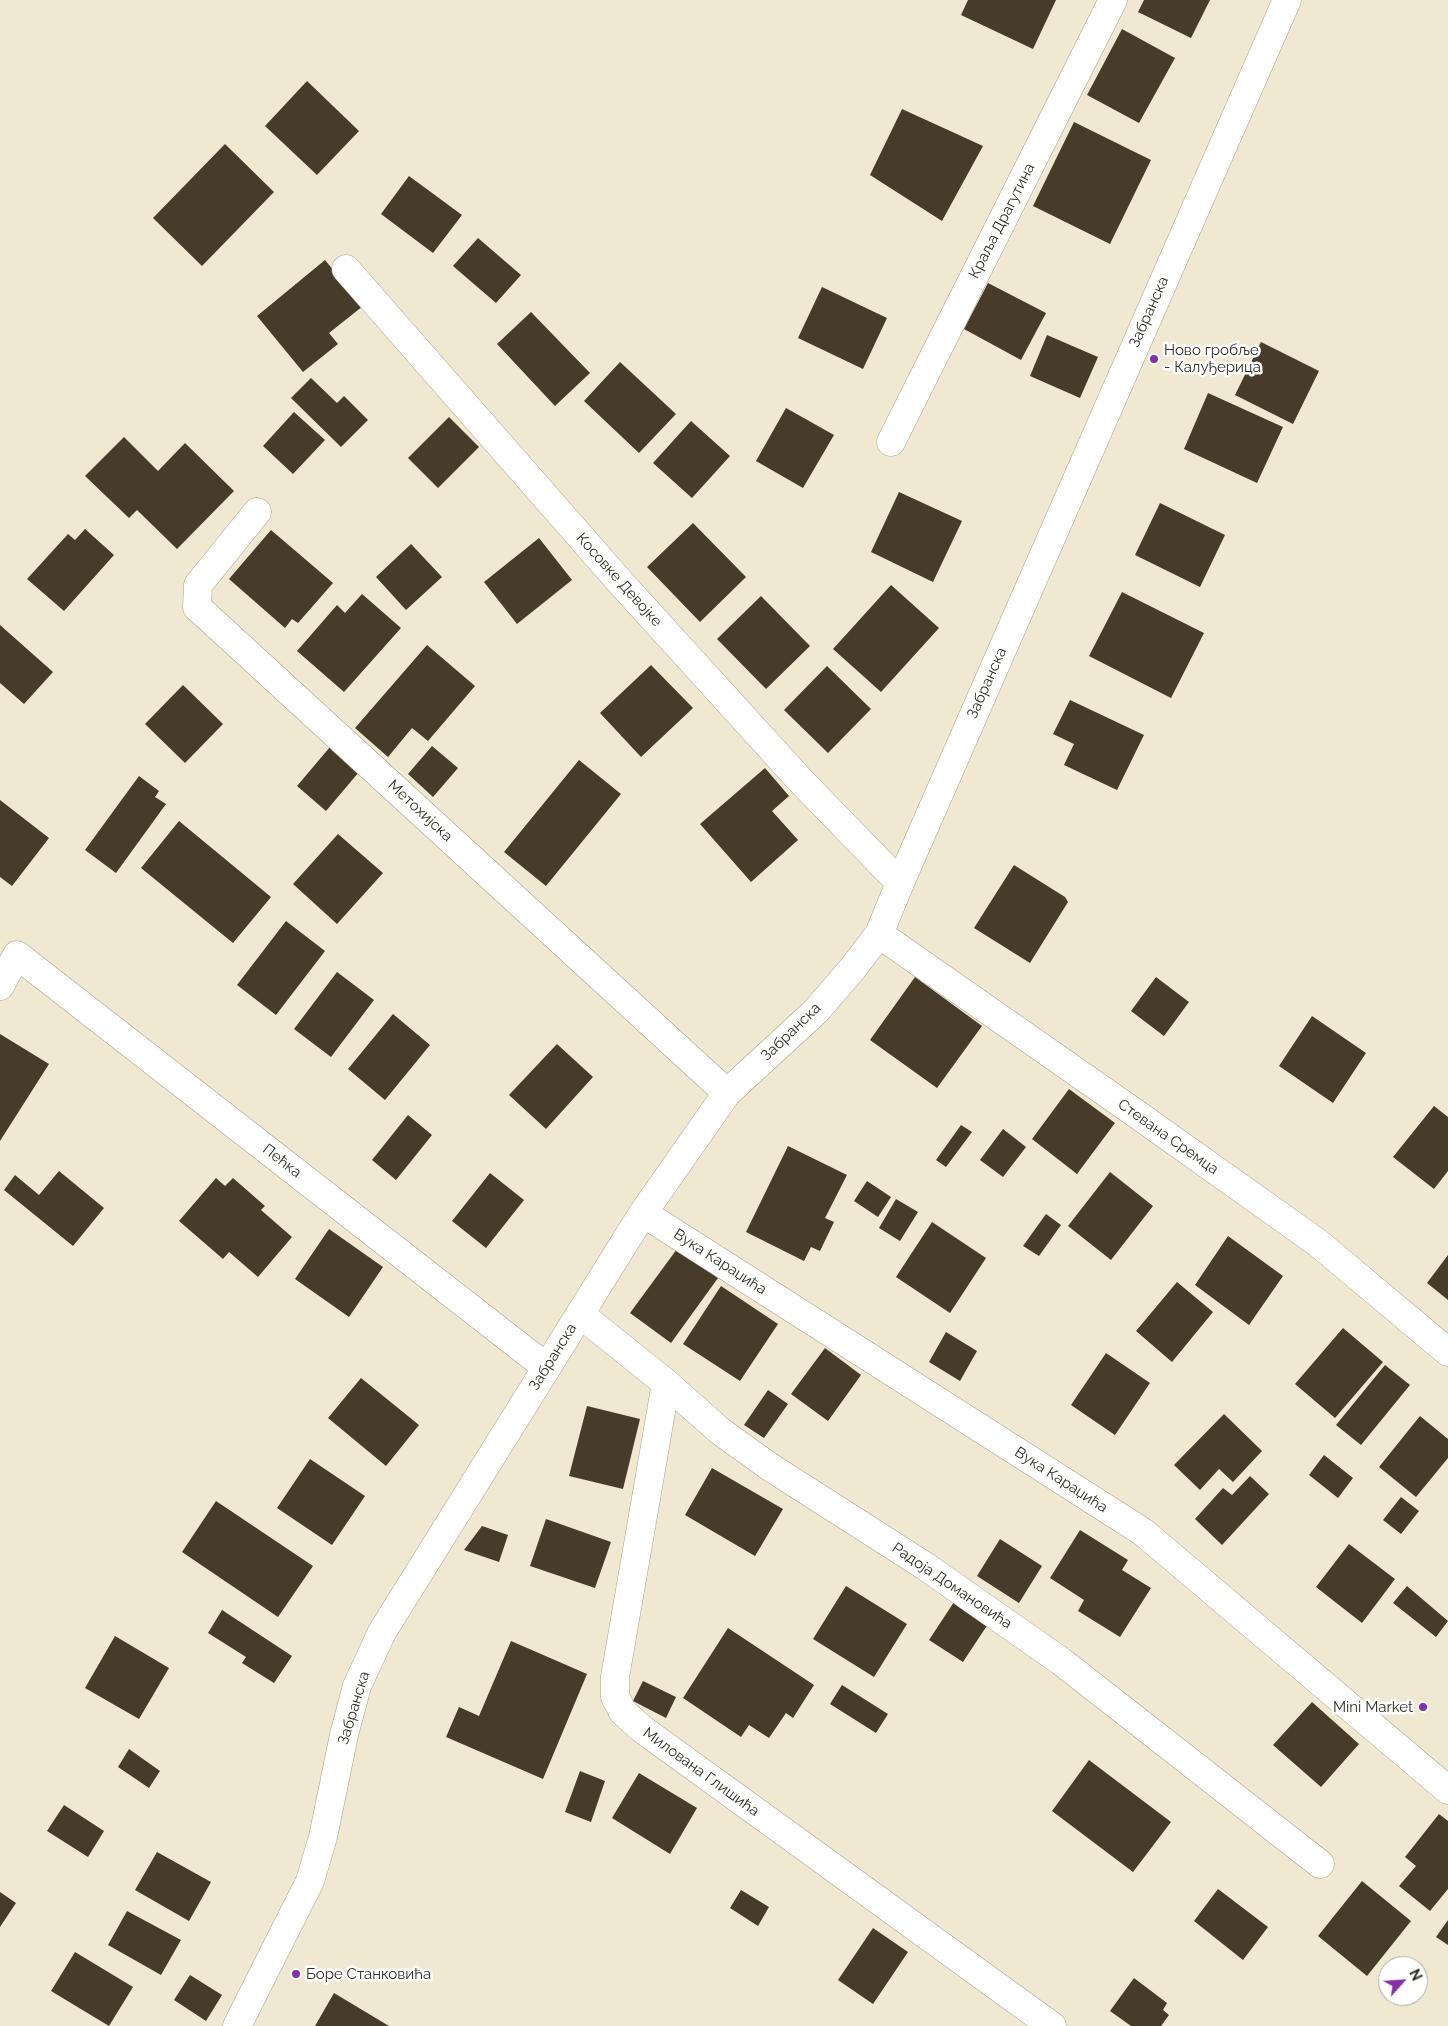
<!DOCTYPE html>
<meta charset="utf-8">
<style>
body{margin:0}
#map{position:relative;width:1448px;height:2026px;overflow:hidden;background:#f0e8d0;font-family:Raleway,sans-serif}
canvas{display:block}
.north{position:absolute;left:1378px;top:1956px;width:50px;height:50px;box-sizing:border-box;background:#fff;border:1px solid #adaba8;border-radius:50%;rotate:64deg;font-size:14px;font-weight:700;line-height:20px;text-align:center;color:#312e25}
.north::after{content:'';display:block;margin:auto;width:18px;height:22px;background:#8533a2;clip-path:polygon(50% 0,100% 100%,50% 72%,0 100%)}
</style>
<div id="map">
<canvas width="1448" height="2026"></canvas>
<div class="north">N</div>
</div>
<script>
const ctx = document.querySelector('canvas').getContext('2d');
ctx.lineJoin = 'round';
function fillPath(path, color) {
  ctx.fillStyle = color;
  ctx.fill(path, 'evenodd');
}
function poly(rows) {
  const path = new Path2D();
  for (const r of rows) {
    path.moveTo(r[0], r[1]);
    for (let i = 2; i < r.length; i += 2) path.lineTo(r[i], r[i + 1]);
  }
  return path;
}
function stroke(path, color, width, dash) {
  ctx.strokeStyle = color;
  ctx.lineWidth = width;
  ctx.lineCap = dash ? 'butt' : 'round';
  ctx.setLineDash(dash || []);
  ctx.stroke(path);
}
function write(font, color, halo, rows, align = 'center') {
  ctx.font = font + ' Raleway,sans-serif';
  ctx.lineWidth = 5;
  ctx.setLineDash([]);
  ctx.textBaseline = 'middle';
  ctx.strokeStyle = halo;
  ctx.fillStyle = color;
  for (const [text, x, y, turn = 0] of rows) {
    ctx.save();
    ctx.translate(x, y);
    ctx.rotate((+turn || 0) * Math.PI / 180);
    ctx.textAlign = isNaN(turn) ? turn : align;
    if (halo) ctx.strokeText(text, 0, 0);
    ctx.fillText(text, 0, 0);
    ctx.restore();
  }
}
const building = poly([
 [968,0,1056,0,1033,49,961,15],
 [1144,0,1210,0,1191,38,1138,12],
 [1122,29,1175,58,1139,123,1087,95],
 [307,81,359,131,317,175,265,126],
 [902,109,983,146,942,221,870,175],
 [1074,122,1151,160,1110,244,1033,206],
 [225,144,274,192,202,266,153,218],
 [409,176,462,215,433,253,381,214],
 [478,238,521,275,496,303,453,266],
 [325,260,363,306,329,333,338,344,303,372,257,316],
 [988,283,1046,313,1021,360,964,329],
 [822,287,887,318,863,369,798,338],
 [531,312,590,373,555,406,497,344],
 [1047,335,1098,357,1080,398,1030,376],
 [1261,342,1319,371,1293,424,1235,395],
 [620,362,676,414,639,453,584,401],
 [311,378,337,403,344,396,368,420,341,447,291,398],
 [1208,393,1283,427,1257,483,1184,449],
 [786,408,834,435,803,488,756,461],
 [294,412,325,440,293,474,263,446],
 [449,417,479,447,438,488,408,458],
 [691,421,730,456,692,498,653,463],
 [124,437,158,471,185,443,234,491,177,549,137,510,129,518,85,476],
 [899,492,962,521,933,582,871,552],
 [1160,503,1225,535,1200,587,1135,555],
 [693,523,746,577,700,622,647,567],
 [85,529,114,555,64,611,27,579,68,534,75,540],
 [271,530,333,583,298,623,292,619,285,628,229,579],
 [539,538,572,580,517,624,484,582],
 [411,544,442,577,406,610,376,577],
 [891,585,939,628,881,692,833,649],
 [1122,592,1204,633,1171,698,1089,656],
 [362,594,401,628,344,692,297,651,337,605,345,613],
 [761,596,810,646,766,689,717,639],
 [0,625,53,672,24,704,0,683],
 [427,645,475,686,428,741,412,728,388,757,355,728],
 [651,665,693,708,641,757,600,713],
 [827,666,871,709,828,753,784,710],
 [183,685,223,724,185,763,145,724],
 [1070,700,1144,735,1117,790,1064,765,1074,744,1053,734],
 [432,746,458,768,433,797,408,774],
 [330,747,359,772,326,811,297,786],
 [579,760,621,794,546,886,504,852],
 [765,768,789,796,772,811,798,840,751,882,700,824],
 [139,776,159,791,155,797,166,804,116,873,85,850],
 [0,800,49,838,12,886,0,877],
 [179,821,271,897,233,943,141,868],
 [338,834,383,873,337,924,293,884],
 [1014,865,1065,897,1068,902,1030,963,974,928],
 [286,921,325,951,276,1015,237,985],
 [337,972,374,1000,331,1057,294,1029],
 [915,977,982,1026,937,1088,870,1040],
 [1156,977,1189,1002,1164,1036,1131,1011],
 [393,1014,430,1045,385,1100,348,1069],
 [1312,1016,1366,1053,1333,1103,1279,1066],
 [0,1034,49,1064,0,1141],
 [557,1044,593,1077,546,1129,509,1095],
 [1069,1089,1115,1123,1077,1174,1032,1139],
 [1434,1106,1448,1117,1448,1171,1434,1189,1393,1157],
 [408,1115,432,1135,396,1180,372,1160],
 [961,1125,972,1132,946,1167,936,1160],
 [1003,1129,1026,1147,1003,1177,980,1160],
 [788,1146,847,1175,825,1218,834,1222,820,1251,811,1247,804,1261,746,1232],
 [59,1171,104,1208,73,1246,4,1190,15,1175,39,1195],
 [1110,1172,1153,1206,1111,1260,1068,1226],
 [490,1173,524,1200,486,1248,452,1221],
 [216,1178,225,1186,233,1178,265,1206,261,1210,292,1237,258,1277,229,1252,223,1259,179,1221],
 [867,1181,891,1197,878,1217,854,1201],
 [896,1199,918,1212,900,1241,879,1228],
 [1046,1214,1061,1225,1039,1256,1023,1246],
 [932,1222,986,1258,950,1313,896,1277],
 [329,1229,383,1267,349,1317,295,1279],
 [1228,1236,1283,1276,1249,1325,1195,1285],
 [677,1249,718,1278,671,1343,630,1313],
 [1448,1255,1448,1300,1427,1283],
 [1177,1282,1213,1312,1172,1362,1136,1331],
 [721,1286,778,1324,740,1381,683,1344],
 [1343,1328,1383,1362,1335,1418,1295,1384],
 [946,1332,977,1351,960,1381,929,1362],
 [825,1348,861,1375,828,1421,791,1394],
 [1106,1353,1150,1383,1115,1435,1071,1405],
 [1385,1365,1410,1385,1361,1445,1336,1425],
 [361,1378,419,1425,386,1466,328,1418],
 [768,1390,788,1404,764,1438,744,1425],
 [587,1406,640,1419,623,1489,569,1476],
 [1224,1414,1262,1451,1233,1482,1219,1469,1200,1490,1174,1465],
 [1420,1416,1448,1439,1448,1458,1416,1497,1379,1467],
 [1324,1455,1353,1478,1338,1498,1309,1475],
 [310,1459,365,1496,332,1545,277,1508],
 [712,1468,783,1509,755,1556,685,1515],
 [1250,1476,1269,1494,1222,1545,1195,1519,1223,1488,1232,1495],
 [1401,1497,1419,1511,1401,1534,1383,1520],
 [216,1501,313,1566,278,1617,182,1552],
 [546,1519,611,1542,595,1588,530,1566],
 [482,1526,508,1535,499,1562,464,1550],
 [1080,1530,1128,1560,1122,1570,1151,1588,1120,1637,1078,1611,1084,1600,1050,1578],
 [1000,1539,1042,1566,1019,1603,977,1576],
 [1349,1544,1395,1579,1362,1623,1316,1587],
 [846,1586,907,1624,874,1677,813,1639],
 [1407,1586,1448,1621,1436,1637,1393,1603],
 [954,1602,988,1624,963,1662,929,1640],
 [222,1610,292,1656,274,1683,242,1663,246,1657,208,1633],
 [728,1628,814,1685,793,1718,786,1713,769,1738,749,1725,741,1737,683,1698],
 [115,1636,169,1668,139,1719,85,1688],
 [511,1641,587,1674,543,1779,446,1737,459,1707,479,1716],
 [643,1681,676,1697,666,1718,633,1701],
 [842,1685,888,1714,876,1733,830,1704],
 [1312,1702,1359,1744,1321,1787,1273,1745],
 [129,1749,160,1771,149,1788,118,1767],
 [1089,1760,1171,1822,1133,1872,1052,1811],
 [580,1771,605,1781,591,1822,565,1812],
 [639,1773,697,1808,670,1854,612,1818],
 [64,1805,104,1831,88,1857,47,1831],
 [1439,1814,1448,1821,1448,1889,1430,1911,1399,1886,1416,1866,1405,1857],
 [157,1852,211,1882,189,1921,135,1890],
 [1362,1881,1411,1921,1367,1976,1318,1936],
 [1218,1889,1268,1927,1243,1960,1194,1921],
 [741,1890,769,1907,758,1926,730,1908],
 [0,1892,16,1903,0,1927],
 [127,1911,181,1940,161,1975,108,1945],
 [1448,1920,1448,1945,1436,1937],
 [873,1928,908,1952,873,2004,838,1980],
 [75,1952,133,1987,109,2026,51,1991],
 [190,1975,222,1995,206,2021,174,2000],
 [1134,1978,1167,2003,1163,2010,1169,2015,1161,2026,1131,2026,1110,2011],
 [334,1993,389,2026,315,2026]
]);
const minor = poly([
 [346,269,621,583,800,780,900,883],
 [891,442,1113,0],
 [257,512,198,585,197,607,727,1093],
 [879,934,1138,1115,1318,1243,1448,1352],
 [0,986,17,955,546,1367],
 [643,1213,1143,1532,1448,1790],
 [580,1314,666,1383,720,1431,770,1467,925,1566,1062,1662,1320,1864],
 [666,1383,615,1677,615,1697,623,1712,642,1729,1052,2026],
 [237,2026,310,1881,323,1837,344,1735,357,1686,382,1632,643,1213,727,1093,816,1011,853,968,879,934,900,883,1287,0]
]);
const markers = [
 [1154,359,5,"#8533a2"],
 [1423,1707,5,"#8533a2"],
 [296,1974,5,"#8533a2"]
];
const streetNames = [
 ["Краља Драгутина",1002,221,-63],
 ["Забранска",1149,312,-66],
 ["Косовке Девојке",619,580,48],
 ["Забранска",987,683,-66],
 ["Метохијска",420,811,43],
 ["Забранска",791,1032,-44],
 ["Стевана Сремца",1168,1137,35],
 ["Пећка",282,1161,38],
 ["Вука Караџића",720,1262,33],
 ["Забранска",553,1357,-58],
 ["Вука Караџића",1061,1480,33],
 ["Радоја Домановића",952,1586,34],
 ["Забранска",354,1708,-73],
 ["Милована Глишића",701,1772,36]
];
const poiNames = [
 ["Ново гробље",1164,350],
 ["- Калуђерица",1164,367],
 ["Mini Market",1413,1707,"right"],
 ["Боре Станковића",306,1974]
];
fillPath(building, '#473b29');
stroke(minor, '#a9a18b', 29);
stroke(minor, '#fff', 28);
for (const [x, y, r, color] of markers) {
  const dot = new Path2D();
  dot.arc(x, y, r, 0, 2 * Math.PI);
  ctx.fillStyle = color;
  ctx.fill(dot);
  stroke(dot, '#fff', 2);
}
write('15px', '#312e25', '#fff', streetNames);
write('15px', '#312e25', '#fff', poiNames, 'left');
</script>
